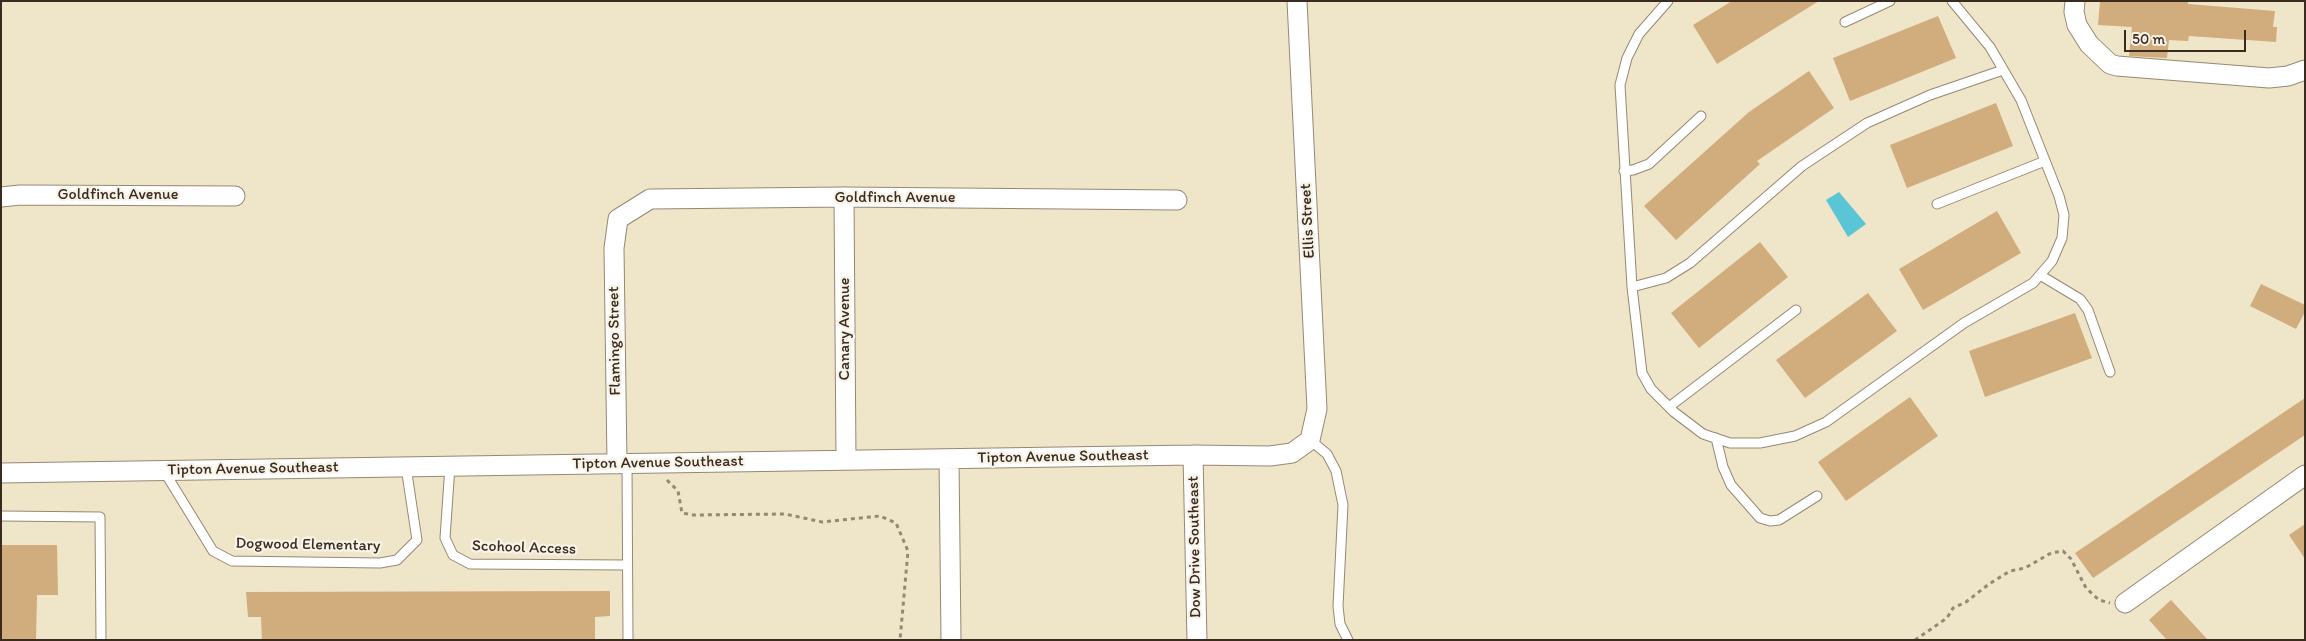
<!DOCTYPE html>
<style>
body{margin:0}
#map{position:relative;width:2306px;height:641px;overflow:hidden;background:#efe5c9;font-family:Itim,sans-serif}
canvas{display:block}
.frame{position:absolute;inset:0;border:2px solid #3b2a1e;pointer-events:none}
.scale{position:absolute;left:2124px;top:30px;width:122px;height:22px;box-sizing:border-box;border:2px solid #3b2a1e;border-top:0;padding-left:6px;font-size:15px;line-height:18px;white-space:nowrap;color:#3b2a1e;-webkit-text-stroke:4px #f7f3e8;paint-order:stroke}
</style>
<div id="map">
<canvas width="2306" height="641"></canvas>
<div class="frame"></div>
<div class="scale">50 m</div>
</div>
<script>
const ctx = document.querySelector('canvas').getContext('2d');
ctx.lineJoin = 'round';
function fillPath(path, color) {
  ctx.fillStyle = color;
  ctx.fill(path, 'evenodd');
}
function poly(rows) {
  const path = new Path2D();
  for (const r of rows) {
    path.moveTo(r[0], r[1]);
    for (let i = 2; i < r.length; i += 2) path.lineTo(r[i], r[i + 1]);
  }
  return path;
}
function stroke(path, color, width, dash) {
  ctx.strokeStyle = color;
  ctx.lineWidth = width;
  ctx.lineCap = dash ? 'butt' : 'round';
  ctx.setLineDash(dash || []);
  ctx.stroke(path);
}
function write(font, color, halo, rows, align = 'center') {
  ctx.font = font + ' Itim,sans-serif';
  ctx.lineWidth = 4.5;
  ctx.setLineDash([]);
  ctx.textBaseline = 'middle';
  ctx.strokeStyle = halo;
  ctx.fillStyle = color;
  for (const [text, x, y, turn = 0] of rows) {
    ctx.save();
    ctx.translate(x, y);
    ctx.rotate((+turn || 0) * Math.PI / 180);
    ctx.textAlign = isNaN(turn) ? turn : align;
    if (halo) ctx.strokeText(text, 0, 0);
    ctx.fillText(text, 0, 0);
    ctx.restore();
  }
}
const water = poly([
 [1839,192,1866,224,1848,237,1826,200]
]);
const building = poly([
 [1732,1,1819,1,1717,64,1693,25],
 [2100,1,2188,1,2188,4,2275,11,2273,27,2277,27,2276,42,2189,36,2188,41,2169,40,2167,58,2129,56,2132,27,2098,25],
 [1938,16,1956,58,1850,101,1833,58],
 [1809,71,1834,108,1757,161,1760,164,1676,240,1644,206,1749,112],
 [1996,103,2013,146,1907,188,1890,145],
 [1997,211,2021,253,1923,310,1899,269],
 [1760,242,1788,277,1699,348,1671,313],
 [2261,284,2305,305,2305,312,2296,329,2250,306],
 [1868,293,1897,331,1805,398,1776,360],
 [2075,313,2092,358,1985,397,1969,351],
 [1910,397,1938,436,1846,501,1818,462],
 [2305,398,2305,435,2093,578,2075,553],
 [2305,524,2305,559,2289,535],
 [1,545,57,545,58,595,37,595,36,640,1,640],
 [610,591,610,616,595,617,595,640,262,640,261,617,248,617,246,592],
 [2171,600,2208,640,2167,640,2149,620]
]);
const path = poly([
 [667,480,678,491,682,513,693,515,785,514,822,522,880,516,896,523,908,551,900,640],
 [1915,640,1947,618,1953,608,1966,602,1989,584,2010,571,2025,568,2051,553,2063,551,2071,559,2086,588,2099,600,2110,603]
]);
const service = poly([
 [1668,1,1639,34,1627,58,1620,85,1632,287,1642,373,1651,389,1674,412,1703,434,1730,443,1760,443,1795,436,1826,422,1964,323,2033,283,2052,261,2062,238,2064,215,2059,196,2021,100,1990,47,1952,1],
 [1845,22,1890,1],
 [1624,171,1633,170,1649,164,1701,116],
 [1937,204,2045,161],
 [2040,275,2080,299,2088,310,2110,372],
 [1632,287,1666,278,1690,263,1802,166,1867,123,1930,95,2003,70],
 [1669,407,1796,310],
 [1716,438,1723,467,1731,485,1760,518,1770,521,1779,520,1817,496],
 [1310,440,1327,454,1336,471,1343,505,1338,606,1340,624,1348,640],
 [627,464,628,640],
 [450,466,445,538,453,555,470,564,627,565],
 [164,471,213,551,232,561,380,563,397,560,417,540,406,467],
 [1,516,100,517,101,640]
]);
const minor = poly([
 [2075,1,2074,12,2077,25,2089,44,2110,64,2117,66,2269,78,2288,76,2305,70],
 [1,197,20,195,235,196],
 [844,197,846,460],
 [1193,455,1197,640],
 [949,459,951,640],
 [617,464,614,248,618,219,650,199,844,197,1177,200],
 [1,473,1193,455,1270,456,1292,453,1310,440,1317,409,1297,1],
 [2125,603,2305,475]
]);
const streetNames = [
 ["Goldfinch Avenue",118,195],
 ["Goldfinch Avenue",895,198],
 ["Ellis Street",1308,221,-93],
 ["Canary Avenue",845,329,-90],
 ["Flamingo Street",615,341,-91],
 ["Tipton Avenue Southeast",1063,457,-1],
 ["Tipton Avenue Southeast",658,463,-1],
 ["Tipton Avenue Southeast",253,469,-1],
 ["Dogwood Elementary",308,545,1],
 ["Dow Drive Southeast",1195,547,-91],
 ["Scohool Access",524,548,2]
];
fillPath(water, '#5ac5d4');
fillPath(building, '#d1ac7d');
stroke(service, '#958874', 11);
stroke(minor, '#958874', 21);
stroke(path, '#958874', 3, [4, 4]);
stroke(service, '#fff', 9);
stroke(minor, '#fff', 19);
write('16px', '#3b2a1e', '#f7f3e8', streetNames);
</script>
